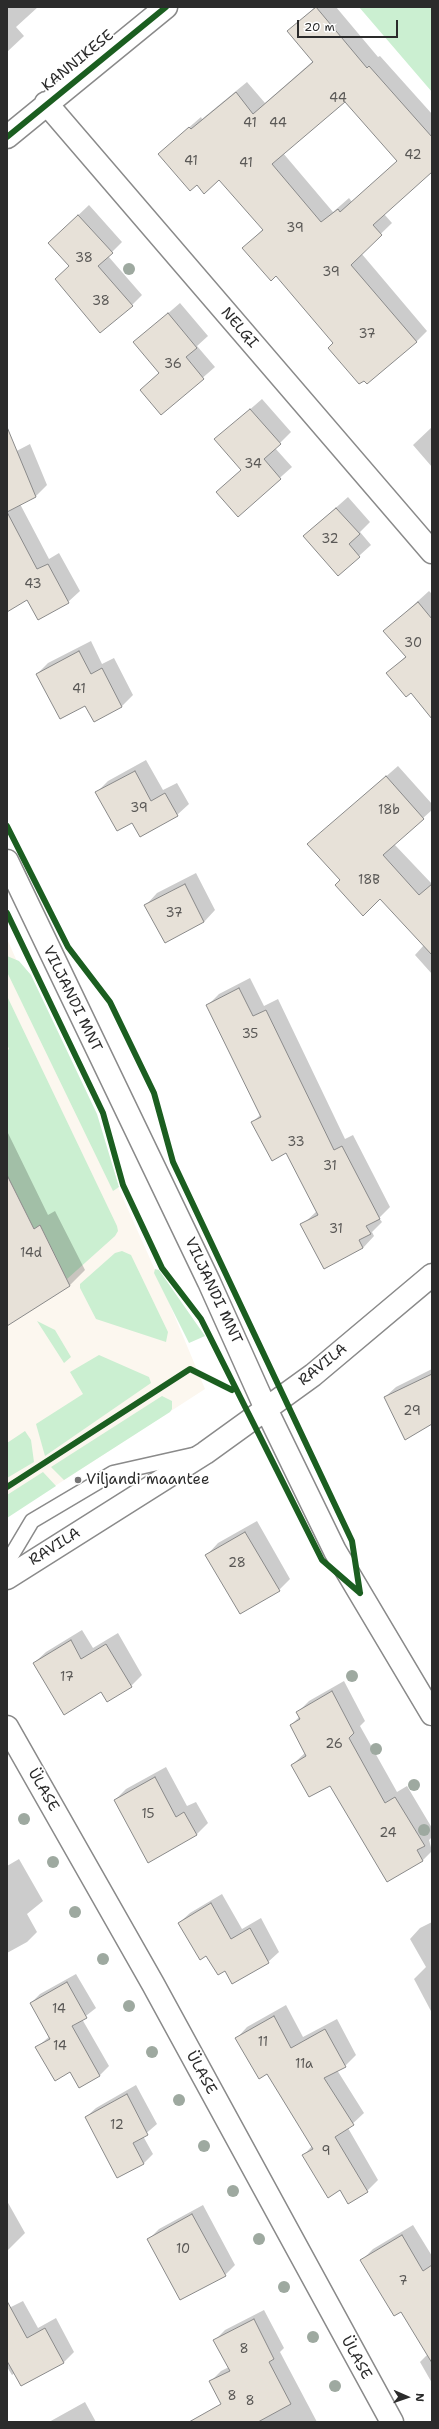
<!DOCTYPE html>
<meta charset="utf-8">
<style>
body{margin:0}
#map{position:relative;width:439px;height:2429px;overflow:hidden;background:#fff;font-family:"Shantell Sans",sans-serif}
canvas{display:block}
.frame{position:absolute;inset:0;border:8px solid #2b2b2b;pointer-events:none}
.north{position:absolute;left:387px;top:2377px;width:40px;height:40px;-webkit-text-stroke:3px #fff;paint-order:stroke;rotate:92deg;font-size:11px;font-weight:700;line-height:16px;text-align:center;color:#2b2b2b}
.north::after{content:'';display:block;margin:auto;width:14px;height:18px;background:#2b2b2b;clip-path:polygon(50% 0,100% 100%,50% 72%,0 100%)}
.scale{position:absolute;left:297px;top:20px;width:101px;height:18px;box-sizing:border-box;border:2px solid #2b2b2b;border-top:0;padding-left:5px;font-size:12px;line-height:14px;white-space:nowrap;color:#2b2b2b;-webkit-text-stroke:3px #fff;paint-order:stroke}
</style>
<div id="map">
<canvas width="439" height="2429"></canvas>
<div class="frame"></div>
<div class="north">N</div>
<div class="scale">20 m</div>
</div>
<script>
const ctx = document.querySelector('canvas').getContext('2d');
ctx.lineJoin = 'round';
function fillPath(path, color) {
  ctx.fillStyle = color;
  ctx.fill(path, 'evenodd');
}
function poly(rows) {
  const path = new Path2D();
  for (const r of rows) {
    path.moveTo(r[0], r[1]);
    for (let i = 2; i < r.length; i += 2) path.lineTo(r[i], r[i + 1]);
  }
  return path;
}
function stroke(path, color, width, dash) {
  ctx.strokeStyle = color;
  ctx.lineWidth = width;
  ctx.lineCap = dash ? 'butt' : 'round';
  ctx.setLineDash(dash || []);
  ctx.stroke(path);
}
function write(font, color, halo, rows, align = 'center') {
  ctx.font = font + ' "Shantell Sans",sans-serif';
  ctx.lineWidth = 3.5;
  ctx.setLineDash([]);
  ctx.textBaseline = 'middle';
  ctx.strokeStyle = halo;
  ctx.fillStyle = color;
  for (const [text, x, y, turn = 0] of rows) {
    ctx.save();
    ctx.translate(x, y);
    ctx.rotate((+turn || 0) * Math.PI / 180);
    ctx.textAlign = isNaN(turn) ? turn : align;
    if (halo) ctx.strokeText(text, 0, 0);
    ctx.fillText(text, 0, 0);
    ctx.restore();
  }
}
const built = poly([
 [7,939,160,1281,205,1389,7,1517]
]);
const green = poly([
 [360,7,432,7,432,92,359,7],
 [7,956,19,961,31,975,97,1114,119,1187,113,1191,7,972],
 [7,996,117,1226,118,1231,115,1236,67,1279,40,1225,34,1229,7,1175,7,1051,9,1049,7,1044],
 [122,1251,131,1255,168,1332,166,1342,96,1319,80,1288,80,1284,115,1253],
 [155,1269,159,1270,205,1336,189,1343,154,1273],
 [37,1321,55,1330,71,1357,64,1363],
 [99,1355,149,1377,151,1383,45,1456,36,1424,83,1394,70,1372],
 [162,1396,172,1401,172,1409,170,1412,64,1480,51,1467],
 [25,1431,31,1440,34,1462,7,1478,7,1443],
 [43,1472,56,1486,7,1518,7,1495]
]);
const shadow = poly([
 [7,7,38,7,16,27,24,36,7,52],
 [315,7,336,7,378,57,380,56,432,114,432,171,384,214,392,223,361,253,427,331,416,342,334,343,276,275,244,248,263,229,219,179,170,144,201,117,202,119,247,82,265,103,313,61,289,31],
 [345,100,398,160,352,202,349,198,333,212,283,153],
 [89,205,122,242,108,256,142,295,132,305,70,266,49,243],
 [180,303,208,336,197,346,215,367,161,414,141,390,160,372,135,342],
 [262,399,291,432,275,448,292,467,238,515,218,492,242,469,216,439],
 [432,427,432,467,413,445],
 [30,444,47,485,36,496,20,504,49,559,59,553,80,591,68,602,28,599,7,609,7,456],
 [348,497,370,522,360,532,371,545,338,575,304,536],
 [429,591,432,594,432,674,388,673,406,656,385,631],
 [91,641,102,664,114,658,133,695,122,706,94,721,86,704,37,674,48,663],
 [146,760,163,790,177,783,189,804,177,815,132,822,96,793,108,781],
 [398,766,432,804,432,810,394,844,432,884,432,974,415,955,424,945,380,898,341,880,320,834],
 [196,873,215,910,204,922,146,905,157,893],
 [250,978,264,1006,278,999,345,1139,353,1135,390,1207,379,1218,382,1222,372,1232,374,1236,363,1248,324,1268,302,1225,317,1211,286,1152,253,1122,261,1114,208,1005,219,994],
 [7,1131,48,1215,55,1211,85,1270,70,1285,7,1325],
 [432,1369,432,1426,431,1423,385,1397,396,1387],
 [257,1521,290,1579,279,1590,207,1555,218,1543],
 [82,1630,93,1648,118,1633,142,1675,131,1686,101,1691,34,1663,46,1652],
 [344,1681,365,1721,360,1726,397,1792,407,1786,432,1828,432,1837,429,1840,432,1851,423,1860,387,1881,330,1785,292,1765,305,1753,291,1725,300,1716,298,1712,309,1701],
 [166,1767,187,1806,196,1802,208,1823,197,1834,115,1800,126,1789],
 [19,1859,43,1901,27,1914,37,1932,27,1942,7,1953,7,1866],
 [222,1894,242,1929,261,1918,279,1952,268,1962,225,1969,179,1923,190,1913],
 [432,1922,432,2013,414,1979,426,1967,410,1939,420,1928],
 [76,1974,96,2008,82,2019,109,2066,100,2075,79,2087,70,2071,37,2047,50,2036,31,2003,40,1994],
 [286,2005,303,2037,337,2019,356,2055,345,2066,337,2070,364,2113,348,2128,378,2180,367,2191,340,2189,303,2156,312,2146,267,2073,236,2039,247,2027],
 [136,2085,157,2124,143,2136,153,2154,143,2164,86,2117,96,2108],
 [7,2201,25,2233,7,2251],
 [203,2205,235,2265,225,2275,149,2239,159,2229],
 [413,2225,432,2256,432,2383,420,2362,428,2354,401,2311,362,2260,373,2249],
 [23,2301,38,2328,56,2318,74,2352,64,2362,22,2385,15,2373,12,2375,7,2367,7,2309],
 [264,2310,284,2348,280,2352,317,2422,261,2422,253,2406,210,2382,221,2371,229,2367,215,2340,225,2330],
 [85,2402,96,2422,49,2422]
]);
const building = poly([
 [316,7,367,68,369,66,432,137,432,172,373,225,382,235,351,265,417,342,367,384,364,381,359,384,328,348,333,343,276,276,271,281,242,248,263,230,219,180,204,194,197,185,190,191,158,154,189,127,191,129,236,92,253,114,313,62,287,31,316,7],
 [345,102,397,161,340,212,338,209,321,222,272,164,345,102],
 [78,215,113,253,98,266,133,306,100,333,55,279,69,266,48,243,78,215],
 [168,313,197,348,186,357,204,379,161,415,140,390,159,373,133,342,168,313],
 [250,409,281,444,264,459,281,479,238,517,216,492,241,470,214,439,250,409],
 [7,427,36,497,7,512,7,427],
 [336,508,360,534,349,544,360,557,338,576,303,536,336,508],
 [7,512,37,569,48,564,69,603,38,620,27,600,7,612,7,512],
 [418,602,432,619,432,719,411,693,406,697,386,673,406,657,383,631,418,602],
 [79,651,91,674,102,668,122,707,94,722,85,706,60,719,36,674,79,651],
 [135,771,151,801,165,793,178,816,140,837,132,823,117,831,95,792,135,771],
 [386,776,424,819,383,855,419,895,432,884,432,955,380,899,363,916,335,885,340,880,307,844,386,776],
 [185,884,204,922,165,943,144,905,185,884],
 [239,988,253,1016,266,1010,334,1150,342,1146,380,1219,366,1226,371,1234,359,1240,363,1248,324,1269,300,1224,318,1215,286,1153,272,1161,251,1122,261,1117,206,1005,239,988],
 [7,1175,34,1229,40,1225,70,1286,7,1326,7,1175],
 [432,1374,432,1424,405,1440,384,1397,432,1374],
 [245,1532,280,1591,240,1614,205,1555,245,1532],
 [71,1640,81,1659,106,1644,132,1687,107,1702,101,1692,64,1715,33,1663,71,1640],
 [332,1691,354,1733,349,1738,385,1803,395,1797,425,1846,417,1850,423,1861,387,1882,330,1786,309,1797,291,1765,306,1756,290,1725,300,1719,296,1712,332,1691],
 [155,1777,176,1817,184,1812,197,1835,148,1863,114,1800,155,1777],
 [211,1903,231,1939,250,1928,269,1963,232,1984,225,1971,218,1975,206,1956,200,1960,178,1923,211,1903],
 [67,1982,87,2018,72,2026,100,2076,79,2088,70,2072,55,2081,35,2047,50,2039,30,2003,67,1982],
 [274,2016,291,2048,325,2029,346,2067,324,2078,354,2125,335,2137,368,2192,348,2204,340,2190,328,2198,302,2155,313,2149,267,2074,259,2079,235,2038,274,2016],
 [127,2094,148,2135,133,2143,144,2164,117,2178,85,2117,127,2094],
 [192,2214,226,2276,180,2300,147,2239,192,2214],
 [402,2235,423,2271,432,2265,432,2363,401,2312,394,2316,360,2260,402,2235],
 [7,2301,27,2338,45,2328,64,2363,21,2386,7,2361,7,2301],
 [254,2319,274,2359,269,2362,291,2404,258,2422,189,2422,221,2404,209,2381,230,2371,213,2340,254,2319]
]);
const lane = poly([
 [7,1563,32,1521,113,1473,193,1455]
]);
const street = poly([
 [46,103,432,552],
 [7,137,166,7],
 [7,1727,153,1984,392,2422]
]);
const secondary = poly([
 [7,861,209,1282,266,1409,335,1551,432,1714],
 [7,1578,205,1453,313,1375,432,1275]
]);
const cycleway = poly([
 [7,137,166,7],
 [7,826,68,947,110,1002,154,1093,173,1162,352,1541,360,1593],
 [7,913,103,1113,123,1185,162,1268,201,1319,322,1560,360,1593],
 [7,1487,190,1369,232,1390]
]);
const trees = [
 [129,269],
 [352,1676],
 [376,1749],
 [414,1785],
 [24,1819],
 [424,1830],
 [53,1862],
 [75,1912],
 [103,1959],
 [129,2006],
 [152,2052],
 [179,2100],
 [204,2146],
 [233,2191],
 [259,2239],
 [284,2287],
 [313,2337],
 [335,2386]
];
const markers = [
 [78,1480,4,"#757575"]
];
const numberNames = [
 ["44",338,99],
 ["41",250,124],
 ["44",278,124],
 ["42",413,156],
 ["41",191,162],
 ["41",246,164],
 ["39",295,229],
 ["38",84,259],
 ["39",331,273],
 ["38",101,302],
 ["37",367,335],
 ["36",173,365],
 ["34",253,465],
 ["32",330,540],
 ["43",33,585],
 ["30",413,644],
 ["41",79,690],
 ["39",139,809],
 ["18b",389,811],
 ["18B",369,881],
 ["37",174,914],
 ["35",250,1035],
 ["33",296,1143],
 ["31",330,1167],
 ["31",336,1230],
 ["14d",31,1254],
 ["29",412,1412],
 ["28",237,1564],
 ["17",67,1678],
 ["26",334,1745],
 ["15",148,1815],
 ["24",388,1834],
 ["14",59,2010],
 ["11",263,2043],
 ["14",60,2047],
 ["11a",304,2065],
 ["12",117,2126],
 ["9",326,2152],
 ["10",183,2250],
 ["7",403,2282],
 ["8",244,2350],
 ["8",232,2397],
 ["8",250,2402]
];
const streetNames = [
 ["KANNIKESE",78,61,-39],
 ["NELGI",239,328,49],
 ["VILJANDI MNT",72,999,64],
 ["VILJANDI MNT",213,1291,65],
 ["RAVILA",323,1365,-39],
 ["RAVILA",55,1547,-32],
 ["ÜLASE",43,1790,60],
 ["ÜLASE",201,2073,61],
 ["ÜLASE",356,2358,61]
];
const poiNames = [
 ["Viljandi maantee",86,1480]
];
fillPath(built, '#fcf7ef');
fillPath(green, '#cbefd1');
fillPath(shadow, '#0003');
fillPath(building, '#e7e1d8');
stroke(building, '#8a8a8a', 1);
stroke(lane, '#8a8a8a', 17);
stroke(street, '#8a8a8a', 25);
stroke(secondary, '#8a8a8a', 25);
stroke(lane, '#fff', 14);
stroke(street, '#fff', 22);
stroke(secondary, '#fff', 22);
stroke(cycleway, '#1b5e20', 6);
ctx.fillStyle = '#9ea9a0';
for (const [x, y] of trees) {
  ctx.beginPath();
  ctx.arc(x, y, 6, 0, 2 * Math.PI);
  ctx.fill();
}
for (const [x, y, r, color] of markers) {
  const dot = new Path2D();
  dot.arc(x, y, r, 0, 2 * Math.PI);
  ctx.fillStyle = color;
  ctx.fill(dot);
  stroke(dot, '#fff', 1.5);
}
write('13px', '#5a5856', null, numberNames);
write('15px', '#2b2b2b', '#fff', streetNames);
write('15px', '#2b2b2b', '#fff', poiNames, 'left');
</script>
